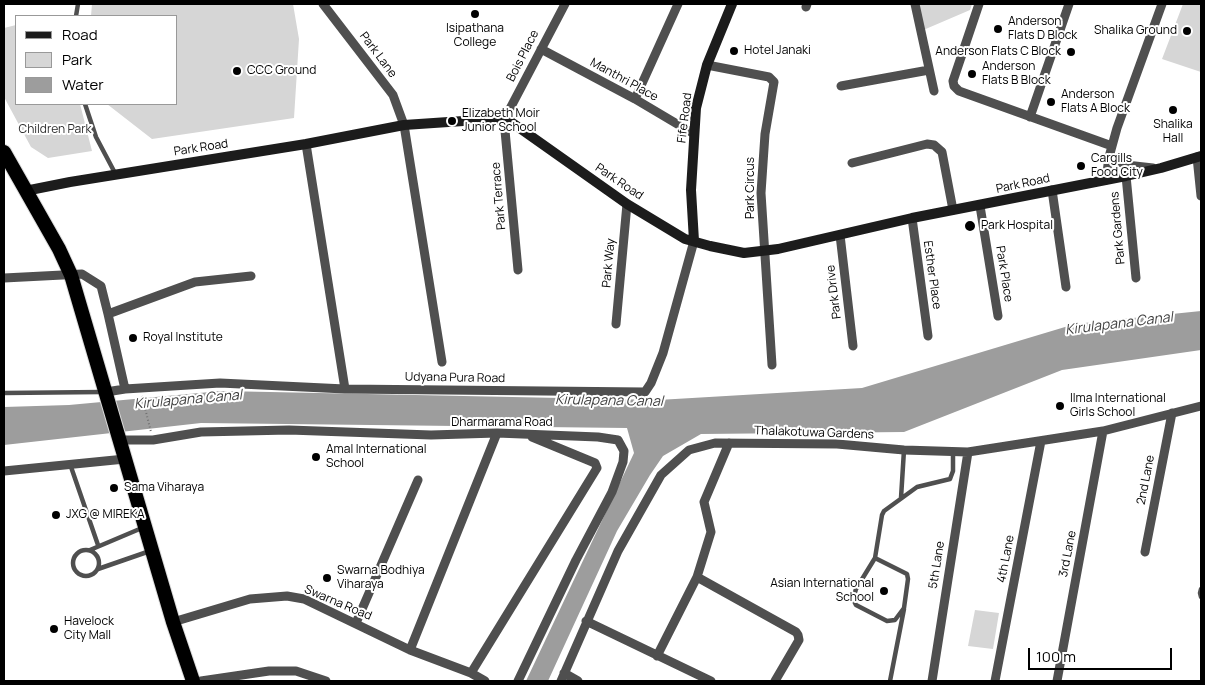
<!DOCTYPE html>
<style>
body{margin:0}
#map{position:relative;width:1205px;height:685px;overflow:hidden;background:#fff;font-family:Manrope,sans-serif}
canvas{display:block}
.frame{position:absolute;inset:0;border:5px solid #000;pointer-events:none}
.legend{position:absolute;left:15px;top:15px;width:162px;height:90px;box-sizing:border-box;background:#fff;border:1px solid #999;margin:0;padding:6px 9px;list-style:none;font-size:15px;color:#000}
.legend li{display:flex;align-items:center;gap:10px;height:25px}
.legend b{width:25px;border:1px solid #999}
.scale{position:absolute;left:1028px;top:648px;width:144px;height:22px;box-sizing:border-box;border:2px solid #000;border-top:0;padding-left:6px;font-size:15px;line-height:18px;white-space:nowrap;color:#000;-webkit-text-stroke:4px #fff;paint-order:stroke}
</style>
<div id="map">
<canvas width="1205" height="685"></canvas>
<div class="frame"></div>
<ul class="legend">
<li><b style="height:6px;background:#1c1c1c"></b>Road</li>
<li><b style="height:14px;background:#d6d6d6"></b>Park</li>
<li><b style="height:14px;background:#9d9d9d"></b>Water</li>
</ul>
<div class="scale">100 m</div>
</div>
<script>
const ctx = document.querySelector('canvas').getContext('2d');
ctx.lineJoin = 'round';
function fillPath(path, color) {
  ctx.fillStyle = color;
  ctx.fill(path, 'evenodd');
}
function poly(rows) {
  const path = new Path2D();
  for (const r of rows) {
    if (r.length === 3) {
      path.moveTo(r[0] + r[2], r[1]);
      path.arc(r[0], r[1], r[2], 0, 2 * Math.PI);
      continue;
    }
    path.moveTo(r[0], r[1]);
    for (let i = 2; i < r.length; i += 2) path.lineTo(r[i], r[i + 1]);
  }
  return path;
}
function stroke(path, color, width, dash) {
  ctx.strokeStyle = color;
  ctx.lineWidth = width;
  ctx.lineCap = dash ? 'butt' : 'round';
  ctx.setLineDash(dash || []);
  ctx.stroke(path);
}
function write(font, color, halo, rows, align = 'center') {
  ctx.font = font + ' Manrope,sans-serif';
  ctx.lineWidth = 4;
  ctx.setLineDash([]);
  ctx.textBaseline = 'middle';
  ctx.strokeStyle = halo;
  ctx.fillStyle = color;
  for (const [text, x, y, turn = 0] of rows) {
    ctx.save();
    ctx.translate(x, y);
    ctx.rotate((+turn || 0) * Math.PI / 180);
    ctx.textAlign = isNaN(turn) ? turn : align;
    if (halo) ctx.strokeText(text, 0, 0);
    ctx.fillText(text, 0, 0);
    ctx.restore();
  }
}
const green = poly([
 [92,4,293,4,299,39,294,118,152,139,107,104,176,104,176,16,91,16],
 [915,4,972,4,970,10,921,31],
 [1183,4,1201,4,1201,72,1162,59],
 [16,25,16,104,80,104,92,151,48,158,31,147,4,97,4,28],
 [975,610,999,613,993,649,968,646]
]);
const water = poly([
 [1201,311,1201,350,1062,370,904,432,701,434,663,456,650,475,617,531,548,681,526,681,634,453,627,428,201,423,4,445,4,407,69,405,221,391,658,400,862,388,1075,324]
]);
const path = poly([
 [142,396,151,432]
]);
const service = poly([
 [76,16,78,4],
 [85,104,96,137,115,173],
 [4,393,102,392],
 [70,464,98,545],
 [901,498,904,450],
 [86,563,13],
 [90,550,142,528],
 [875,558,907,574,908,579,904,608,895,620,887,621,856,605,853,599,856,589,875,558,882,515,884,511,917,487,950,479,953,471,953,452],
 [98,569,150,551],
 [1201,589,1200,593,1201,597],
 [890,681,904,609]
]);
const minor = poly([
 [323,4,393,95,404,125,442,362],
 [915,4,934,91],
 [979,4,953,81,954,86,959,91,1112,146],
 [806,7,807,4],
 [541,49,635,99,694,134],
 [707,65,769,77,774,82,765,134,761,193,772,365],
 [841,86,929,70],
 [635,99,678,4],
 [1030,117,1069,4],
 [306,144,345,389],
 [1109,157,1126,165,1153,168],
 [1197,157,1201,196],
 [852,163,927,144,934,145,942,152,953,210],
 [1126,176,1136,278],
 [1106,180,1109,157,1117,128,1162,4],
 [1052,190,1066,287],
 [980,206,998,316],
 [912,218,928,336],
 [840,235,853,346],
 [518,270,504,120,565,4],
 [4,278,82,274,101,286,108,314,125,389],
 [108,314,195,282,251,276],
 [616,324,627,204],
 [106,392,125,389,220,383,345,389,645,392,651,383,663,353,694,241],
 [119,440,153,440,201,432,289,430,431,435,497,433,598,437,618,440,624,451,623,462,612,492,576,560,518,681],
 [4,471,125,459],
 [1145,552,1172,413],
 [697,577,711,532,704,502,729,443],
 [586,621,711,681],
 [173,622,250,599,287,596,304,599,410,650,471,673,485,681],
 [356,623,418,480],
 [410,650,497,433],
 [657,656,697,577,796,632,798,635,799,640,775,681],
 [471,673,597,468,595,463,532,437],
 [564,673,578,681],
 [201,681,269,671,296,671,326,681],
 [561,681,618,551,661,475,689,450,715,443,837,444,904,450,968,452,1103,431,1201,406],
 [932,681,968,452],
 [995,681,1041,441],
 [1057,681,1103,431]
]);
const secondary = poly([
 [25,191,70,182,306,144,404,125,493,119,511,122,627,204,685,239,710,246,744,253,778,249,912,218,1126,176,1161,168,1201,156],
 [694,241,691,190,696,108,707,65,732,4]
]);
const trunk = poly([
 [4,152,59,249,71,275,173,622,193,681]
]);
const markers = [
 [475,14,5,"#000"],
 [998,29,5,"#000"],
 [1187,31,5,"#000"],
 [734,51,5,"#000"],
 [1071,52,5,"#000"],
 [237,71,5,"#000"],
 [972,74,5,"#000"],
 [1051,102,5,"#000"],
 [1173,110,5,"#000"],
 [452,121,5,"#000"],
 [1081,166,5,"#000"],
 [970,226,6,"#000"],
 [133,338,5,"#000"],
 [1060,406,5,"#000"],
 [316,457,5,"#000"],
 [114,488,5,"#000"],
 [56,515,5,"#000"],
 [327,578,5,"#000"],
 [884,591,5,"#000"],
 [54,629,5,"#000"]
];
const poiNames = [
 ["Anderson",1008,22],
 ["Flats D Block",1008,36],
 ["Isipathana",475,29,"center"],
 ["College",475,43,"center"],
 ["Shalika Ground",1177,31,"right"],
 ["Hotel Janaki",744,51],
 ["Anderson Flats C Block",1061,52,"right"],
 ["Anderson",982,67],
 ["Flats B Block",982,81],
 ["CCC Ground",247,71],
 ["Anderson",1061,95],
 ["Flats A Block",1061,109],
 ["Elizabeth Moir",462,114],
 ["Junior School",462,128],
 ["Shalika",1173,125,"center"],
 ["Hall",1173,139,"center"],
 ["Cargills",1091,159],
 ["Food City",1091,173],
 ["Park Hospital",981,226],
 ["Royal Institute",143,338],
 ["Ilma International",1070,399],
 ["Girls School",1070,413],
 ["Amal International",326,450],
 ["School",326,464],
 ["Sama Viharaya",124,488],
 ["JXG @ MIREKA",66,515],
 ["Swarna Bodhiya",337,571],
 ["Viharaya",337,585],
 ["Asian International",874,584,"right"],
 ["School",874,598,"right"],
 ["Havelock",64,622],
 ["City Mall",64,636]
];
const streetNames = [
 ["Park Lane",378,55,53],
 ["Bois Place",523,56,-63],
 ["Manthri Place",624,80,29],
 ["Fife Road",685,118,-83],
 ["Park Road",201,148,-9],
 ["Park Road",619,182,34],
 ["Park Road",1023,184,-12],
 ["Park Circus",751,188,-90],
 ["Park Terrace",499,196,-95],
 ["Park Gardens",1118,228,-95],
 ["Park Way",609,263,-85],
 ["Park Place",1004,274,81],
 ["Esther Place",932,275,82],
 ["Park Drive",834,292,-97],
 ["Udyana Pura Road",455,378,1],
 ["Dharmarama Road",502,423],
 ["Thalakotuwa Gardens",814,433,2],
 ["2nd Lane",1146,480,-79],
 ["3rd Lane",1068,554,-79],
 ["4th Lane",1006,559,-79],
 ["5th Lane",937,565,-81],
 ["Swarna Road",338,603,23]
];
const parkNames = [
 ["Children Park",55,130]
];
const waterNames = [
 ["Kirulapana Canal",1119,324,-7],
 ["Kirulapana Canal",188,400,-5],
 ["Kirulapana Canal",609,401,1]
];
fillPath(green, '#d6d6d6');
fillPath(water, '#9d9d9d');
stroke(trunk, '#dbdbdb', 16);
stroke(path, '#717171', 2, [1, 2.5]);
stroke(service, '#4f4f4f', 4.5);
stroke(minor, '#4f4f4f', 9);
stroke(secondary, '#1c1c1c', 10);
stroke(trunk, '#000', 14);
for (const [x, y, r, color] of markers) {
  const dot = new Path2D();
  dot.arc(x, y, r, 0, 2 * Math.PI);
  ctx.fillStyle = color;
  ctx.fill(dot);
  stroke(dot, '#fff', 2);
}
write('12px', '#000', '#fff', poiNames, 'left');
write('12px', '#000', '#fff', streetNames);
write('12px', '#2d2d2d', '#fff', parkNames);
write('italic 14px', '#3e3e3e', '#fff', waterNames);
</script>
